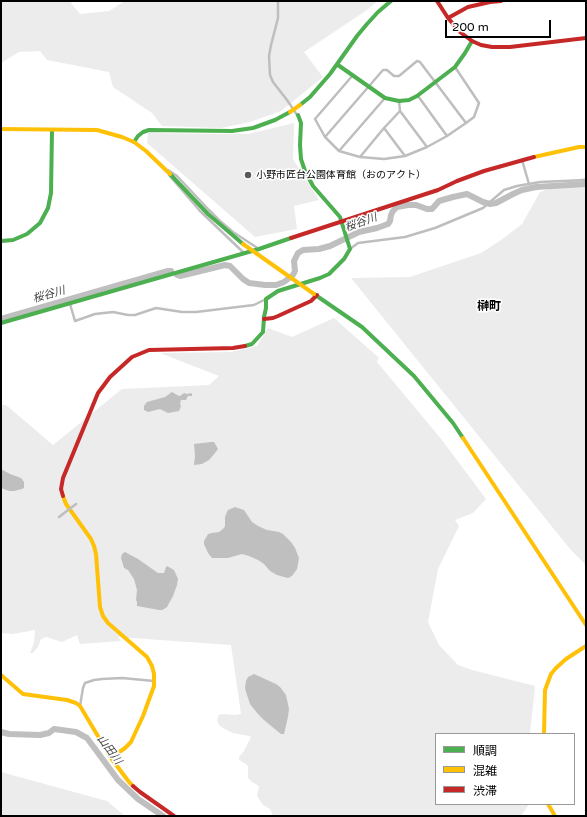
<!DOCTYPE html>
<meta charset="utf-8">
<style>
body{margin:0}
#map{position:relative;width:587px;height:817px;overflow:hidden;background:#fff;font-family:"Varela Round","Noto Sans JP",sans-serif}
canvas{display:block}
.frame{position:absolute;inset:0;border:2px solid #000;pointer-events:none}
.legend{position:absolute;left:435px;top:733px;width:140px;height:72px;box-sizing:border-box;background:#fff;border:1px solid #999;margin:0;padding:5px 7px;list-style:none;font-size:12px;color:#000}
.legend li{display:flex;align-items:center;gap:8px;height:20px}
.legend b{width:20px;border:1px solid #999}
.scale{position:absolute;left:445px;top:20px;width:106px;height:18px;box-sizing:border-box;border:2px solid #000;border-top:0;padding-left:5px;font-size:12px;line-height:14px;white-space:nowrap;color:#000;-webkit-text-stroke:3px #fff;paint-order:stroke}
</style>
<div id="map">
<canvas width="587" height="817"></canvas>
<div class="frame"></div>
<ul class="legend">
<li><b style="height:5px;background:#4caf50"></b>順調</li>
<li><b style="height:5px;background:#ffc107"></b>混雑</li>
<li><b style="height:5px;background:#c62828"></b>渋滞</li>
</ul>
<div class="scale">200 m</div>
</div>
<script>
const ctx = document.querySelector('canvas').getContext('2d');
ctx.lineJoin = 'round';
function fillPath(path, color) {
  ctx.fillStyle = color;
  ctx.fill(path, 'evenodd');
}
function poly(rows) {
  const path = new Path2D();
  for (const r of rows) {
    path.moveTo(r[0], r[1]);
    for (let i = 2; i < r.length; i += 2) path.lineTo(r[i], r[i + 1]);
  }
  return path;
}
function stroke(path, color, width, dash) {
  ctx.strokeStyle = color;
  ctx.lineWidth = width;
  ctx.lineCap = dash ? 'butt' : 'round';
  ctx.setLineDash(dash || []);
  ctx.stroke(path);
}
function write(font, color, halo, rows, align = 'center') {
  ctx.font = font + ' "Varela Round","Noto Sans JP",sans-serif';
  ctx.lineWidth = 3;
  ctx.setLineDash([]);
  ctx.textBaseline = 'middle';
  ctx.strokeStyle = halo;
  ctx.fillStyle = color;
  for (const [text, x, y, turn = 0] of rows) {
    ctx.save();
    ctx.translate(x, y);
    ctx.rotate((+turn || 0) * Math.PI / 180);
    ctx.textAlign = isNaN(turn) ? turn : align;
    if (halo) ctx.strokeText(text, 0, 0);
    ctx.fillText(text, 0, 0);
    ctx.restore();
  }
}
const green = poly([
 [1,1,72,1,71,3,80,14,109,11,125,1,378,1,367,10,304,52,323,77,281,111,250,122,221,128,162,126,152,113,113,87,109,72,47,60,40,51,19,52,1,63],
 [294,123,293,159,319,200,294,206,297,229,255,237,147,143,148,133,226,134,248,134],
 [586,177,586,565,570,549,351,278,410,277,481,253,501,240,522,224,540,192],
 [334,318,379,358,377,362,442,440,486,499,473,513,455,520,459,526,438,569,428,622,439,645,458,665,472,670,535,686,530,734,436,734,436,804,529,804,521,816,273,816,270,809,263,805,257,796,259,786,252,782,248,778,248,766,246,764,239,760,239,757,244,751,251,737,249,736,233,733,223,728,219,725,217,720,219,715,222,714,236,715,241,714,231,645,118,637,121,641,80,644,77,635,62,642,46,637,41,639,38,647,33,653,30,653,34,643,35,630,13,634,1,633,1,405,6,405,53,445,122,389,209,385,219,376,160,353,231,352,257,346,268,328,292,337],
 [1,772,107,801,125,816,1,816]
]);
const water = poly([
 [172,392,179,396,180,396,184,393,187,394,191,393,192,394,192,396,188,396,186,400,181,400,180,404,181,406,179,411,168,413,160,409,148,412,144,410,144,406,147,402,165,397],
 [211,442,214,442,218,449,215,453,209,460,202,464,194,465,195,456,194,444],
 [1,469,10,474,21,478,24,482,24,488,22,489,14,491,9,491,1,488],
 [235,507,244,510,252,522,258,526,267,530,279,532,283,534,291,542,295,548,299,558,297,569,292,576,288,578,284,577,277,575,270,571,264,564,258,560,249,556,242,554,228,558,212,558,208,553,204,544,204,541,207,536,208,534,212,533,219,532,224,528,225,526,225,517,227,512,228,510],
 [125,552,138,559,158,573,164,573,166,567,167,566,174,570,178,579,177,585,173,596,167,607,164,609,162,610,159,610,137,606,137,602,136,600,137,590,134,579,128,570,124,568,121,558,122,554],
 [254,674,276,684,280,687,286,695,289,709,288,717,284,734,281,734,276,730,264,720,258,714,250,704,246,692,245,688,246,681,248,677]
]);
const river = poly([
 [177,275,180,276,225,265,230,266,243,279,249,283,265,285,276,285,284,282,293,275,295,271,294,261,298,253,303,250,319,249,330,246,359,232,377,228,388,224,390,221,391,215,393,211,397,207,408,205,416,205,427,209,432,209,439,201,453,197,467,194,483,202,490,204,496,203,513,194,522,190,536,187,586,184],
 [1,319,168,271,171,271],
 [1,732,9,734,40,735,49,733,54,729,76,732,87,738,118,780,138,799,163,816]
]);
const street = poly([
 [278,1,278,18,271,45,269,56,270,75,273,82,287,100,297,115],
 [353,75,315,119,325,137,339,151,360,157,384,159,405,156,427,147,447,136,466,123],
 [418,96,447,136],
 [399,101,400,111,427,147],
 [400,111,384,128,405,156],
 [325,137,383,70,387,70,394,76,399,76,417,61,420,62,466,123,474,117,479,103,455,67],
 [339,151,385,98],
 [360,157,384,128],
 [522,160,529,184],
 [168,170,177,176,209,210,220,221,233,232,259,249],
 [169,175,200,211,245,254],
 [350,249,358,243,405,237,435,228,483,208,504,190,517,186,540,182,586,180],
 [70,304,75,321,95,314,113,312,128,315,135,315,156,308,182,312,196,312,254,305,266,299],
 [80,706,83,688,85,683,94,680,102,679,122,678,154,681]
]);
const fast = poly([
 [338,65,385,98,399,101,409,100,417,96,455,67,465,53,472,41],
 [300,105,310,97,330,74,357,36,367,24,378,12,391,1],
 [134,142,138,136,143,132,149,130,232,131,253,128,275,120,290,112],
 [170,174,208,214,243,244],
 [1,241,13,240,27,234,40,223,48,208,51,193,52,130],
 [314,294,362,327,414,376,453,423,463,438],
 [1,323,259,249,291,238],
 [245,346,252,344,263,332,264,317,266,308,266,299,278,291,320,278,329,274,344,259,350,249,340,217,313,186,305,171,301,159,300,145,301,123,298,115]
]);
const slow = poly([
 [1,129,97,130,122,137,134,142,146,151,170,174],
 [534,157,579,147,586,147],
 [463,438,586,625],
 [63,496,66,504,91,539,94,546,96,554,100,607,103,616,108,623,147,657,152,666,154,674,154,686,143,716,131,742,125,748,111,758],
 [1,675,23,694,67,700,76,703,80,706,111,758,129,782,133,786],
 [544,734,545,690,551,674,556,668,566,659,586,646],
 [548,804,555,816]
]);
const jam = poly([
 [437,1,448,18,460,32,472,41,481,45,492,47,510,47,586,38],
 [448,18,468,7,490,2,501,1],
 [291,238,438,190,457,181,484,171,534,157],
 [264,319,273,318,278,316,311,301,317,295],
 [63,496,61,489,63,478,98,393,110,377,132,357,149,350,233,348,245,346],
 [133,786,140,792,174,816]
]);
const streetBridge = poly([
 [59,517,76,504]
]);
const slowBridge = poly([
 [290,112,300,105],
 [243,244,314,294]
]);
const markers = [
 [248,175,4,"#595959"]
];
const poiNames = [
 ["小野市匠台公園体育館（おのアクト）",256,175]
];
const waterNames = [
 ["桜谷川",361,223,-20],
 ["桜谷川",49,295,-16],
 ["山田川",109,750,53]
];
const quarterNames = [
 ["榊町",489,307]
];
fillPath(green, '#ececec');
fillPath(water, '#bfbfbf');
stroke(river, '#bfbfbf', 6);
stroke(street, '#bebebe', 2.5);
stroke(fast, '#4caf50', 4);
stroke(slow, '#ffc107', 4);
stroke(jam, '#c62828', 4);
stroke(streetBridge, '#bebebe', 2.5);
stroke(slowBridge, '#ffc107', 4);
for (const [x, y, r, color] of markers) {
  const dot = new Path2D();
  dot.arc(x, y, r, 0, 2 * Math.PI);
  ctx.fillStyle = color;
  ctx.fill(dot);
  stroke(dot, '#fff', 1.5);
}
write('10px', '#000', '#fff', poiNames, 'left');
write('italic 11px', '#444', '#fff', waterNames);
write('bold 12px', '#000', '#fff', quarterNames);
</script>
